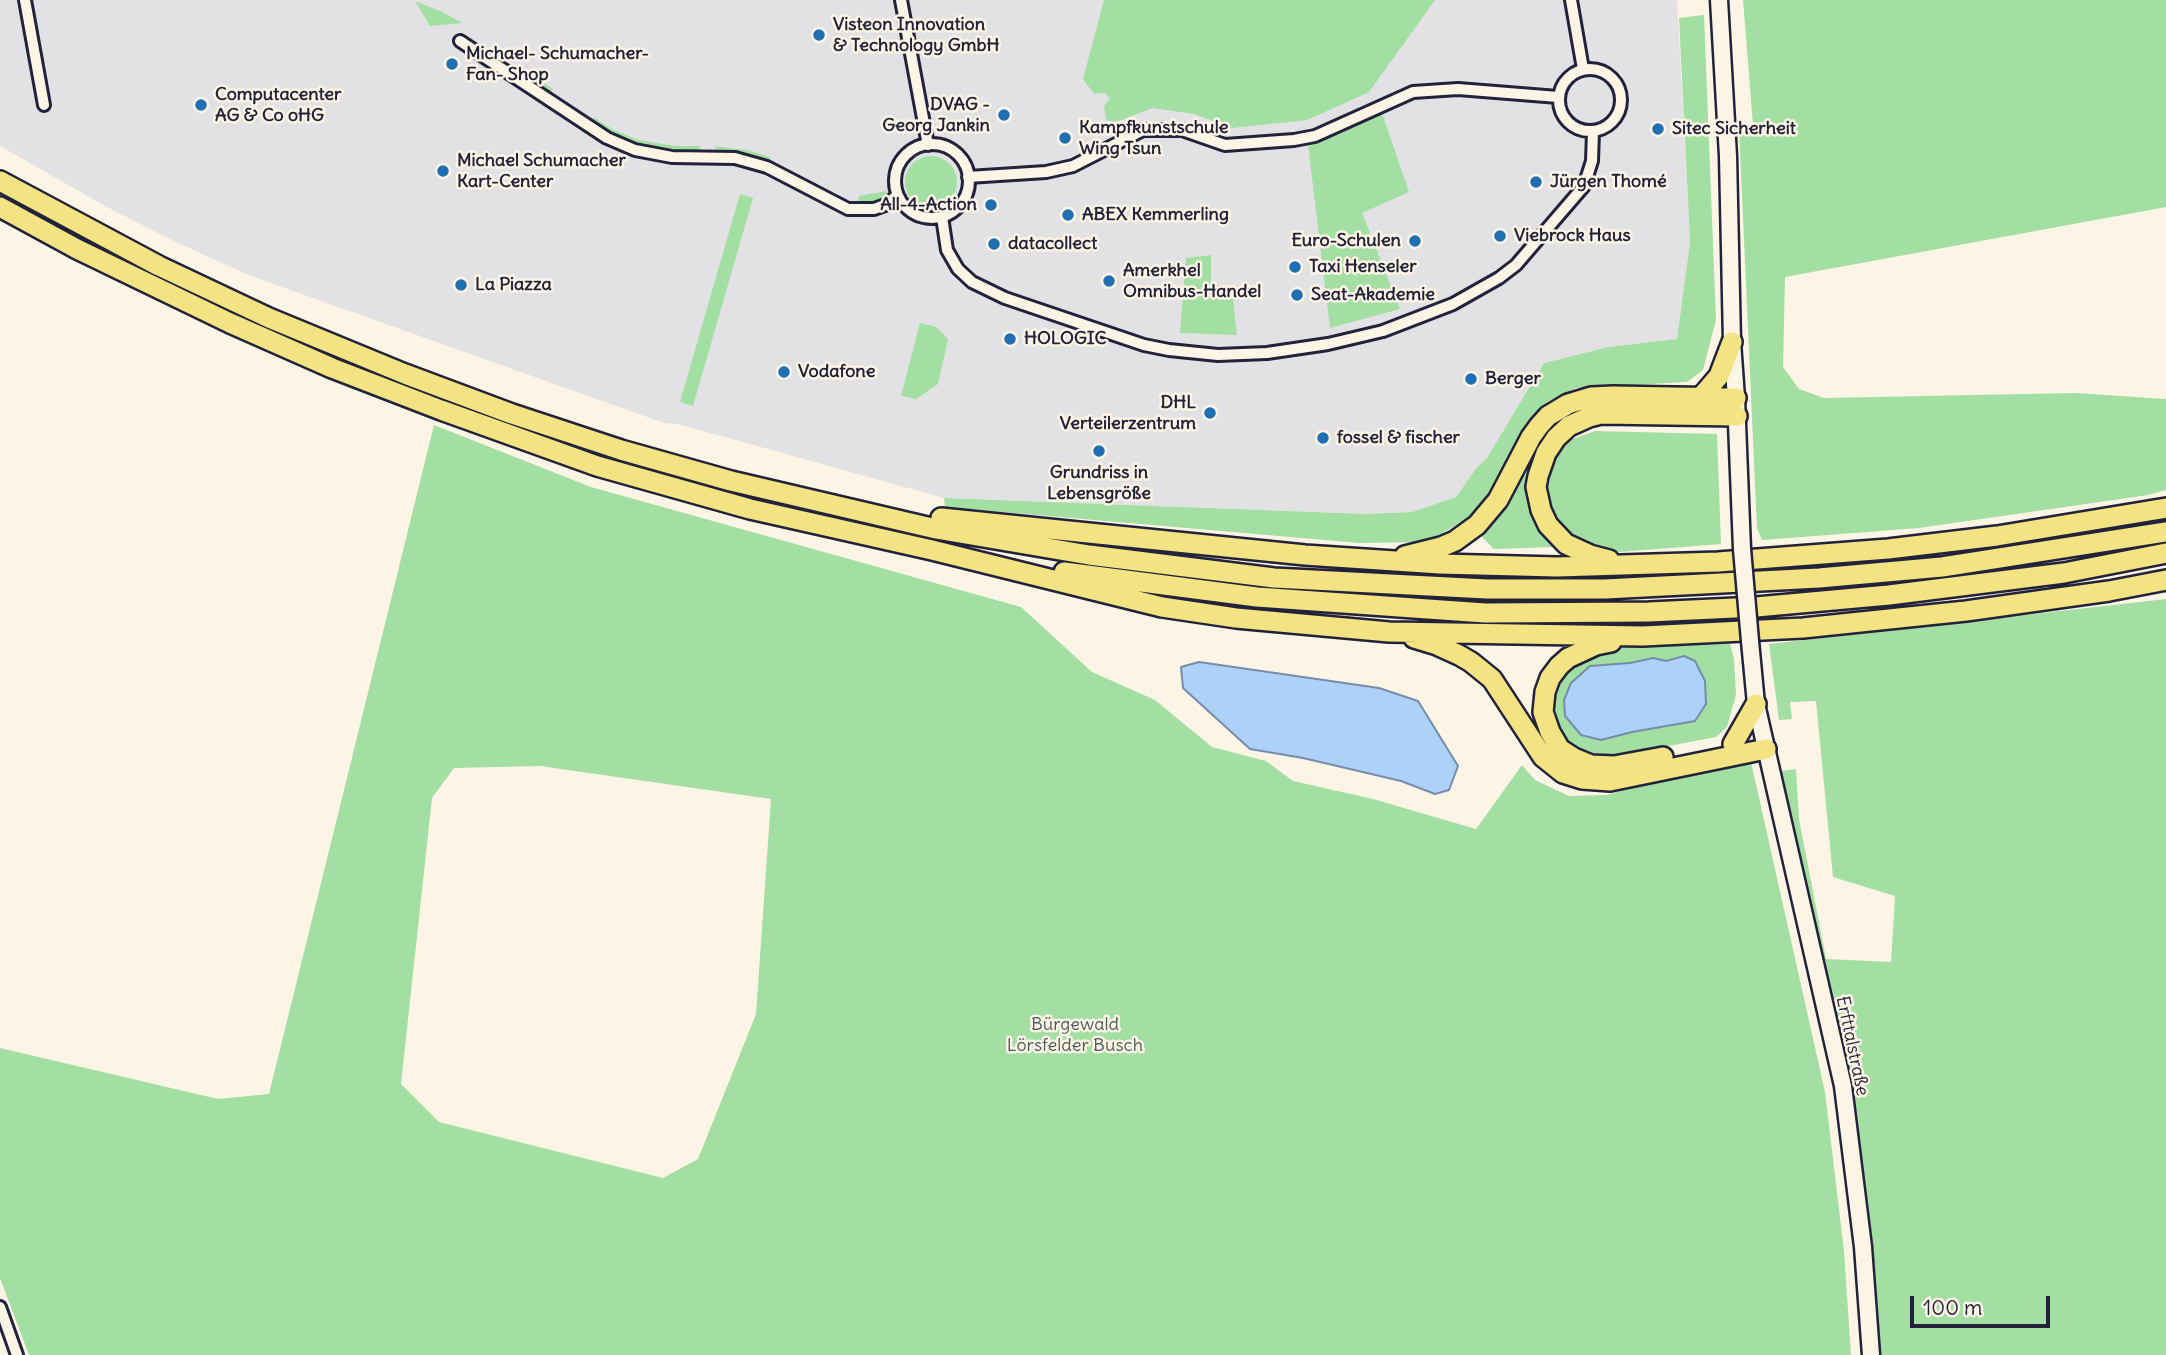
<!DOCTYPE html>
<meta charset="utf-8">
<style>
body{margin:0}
#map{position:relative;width:2166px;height:1355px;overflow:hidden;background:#fcf5e5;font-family:Delius,sans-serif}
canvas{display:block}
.scale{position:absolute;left:1910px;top:1296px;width:140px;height:32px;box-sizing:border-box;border:4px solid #22223b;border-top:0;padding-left:9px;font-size:21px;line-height:24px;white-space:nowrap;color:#22223b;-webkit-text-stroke:5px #fcf5e5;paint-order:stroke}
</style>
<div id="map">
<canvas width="2166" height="1355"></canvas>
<div class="scale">100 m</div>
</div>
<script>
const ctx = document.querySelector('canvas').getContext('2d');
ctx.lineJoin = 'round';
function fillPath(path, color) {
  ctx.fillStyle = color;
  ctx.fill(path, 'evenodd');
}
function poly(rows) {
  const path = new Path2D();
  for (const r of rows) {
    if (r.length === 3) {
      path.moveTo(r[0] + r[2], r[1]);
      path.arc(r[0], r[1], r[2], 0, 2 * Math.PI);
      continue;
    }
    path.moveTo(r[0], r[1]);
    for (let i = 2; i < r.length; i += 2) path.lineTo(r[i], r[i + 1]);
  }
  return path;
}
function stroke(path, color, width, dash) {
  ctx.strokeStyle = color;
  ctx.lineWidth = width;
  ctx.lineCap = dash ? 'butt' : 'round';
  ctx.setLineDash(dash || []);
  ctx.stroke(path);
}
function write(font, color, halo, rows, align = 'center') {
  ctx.font = font + ' Delius,sans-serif';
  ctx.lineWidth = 5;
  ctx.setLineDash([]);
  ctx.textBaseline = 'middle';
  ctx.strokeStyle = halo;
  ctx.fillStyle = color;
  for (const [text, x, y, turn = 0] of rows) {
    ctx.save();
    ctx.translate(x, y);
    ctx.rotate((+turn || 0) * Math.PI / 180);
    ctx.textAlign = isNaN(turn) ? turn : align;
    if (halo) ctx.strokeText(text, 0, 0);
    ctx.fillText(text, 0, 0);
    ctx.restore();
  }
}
const built = poly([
 [0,0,1677,0,1690,242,1677,339,1608,347,1544,363,1487,458,1477,467,1456,497,1412,512,1366,514,944,498,678,424,664,423,251,276,180,244,105,206,0,146]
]);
const green = poly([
 [1104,0,1435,0,1369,92,1307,120,1232,128,1194,114,1153,108,1116,122,1106,120,1104,106,1110,99,1105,93,1094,94,1083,79],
 [1743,0,2166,0,2166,207,1785,277,1783,367,1799,389,1824,398,2075,393,2166,399,2166,490,2148,495,1919,528,1762,540,1757,528,1739,129,1753,125],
 [415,1,442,12,462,23,430,26],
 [1704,15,1716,320,1703,370,1687,382,1576,388,1547,402,1526,428,1506,468,1479,511,1428,542,1359,543,945,507,944,498,1366,514,1412,512,1456,497,1477,467,1487,458,1544,363,1608,347,1677,339,1690,242,1679,18],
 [515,65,553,89,549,95,512,70],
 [1382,113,1409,192,1362,213,1400,309,1330,328,1308,144],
 [593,117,612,129,638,140,675,146,701,146,696,153,675,153,646,149,613,136,595,125],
 [714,146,747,150,770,157,767,163,719,153],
 [931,182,26],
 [886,191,887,197,873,202,858,203,859,196],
 [740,194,753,198,693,406,680,402],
 [1211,255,1211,282,1232,291,1237,335,1180,333,1186,258],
 [920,323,936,327,948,339,938,384,916,399,901,396],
 [434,425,591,487,1021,607,1092,672,1155,700,1212,747,1266,761,1293,781,1373,799,1476,829,1522,765,1535,780,1569,796,1607,795,1676,775,1751,762,1825,1092,1844,1251,1851,1355,29,1355,0,1278,0,1048,218,1099,269,1094],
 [540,766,771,799,756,1014,698,1159,663,1178,439,1122,401,1084,432,798,454,768],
 [1595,431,1717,434,1721,544,1606,553,1576,542,1555,521,1547,504,1545,485,1552,461,1567,441],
 [1528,475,1526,496,1536,522,1557,547,1494,549,1479,534,1519,476],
 [2166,599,2166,1355,1875,1355,1852,1082,1820,959,1781,771,1796,769,1799,819,1826,959,1891,962,1895,896,1833,877,1816,701,1790,702,1792,719,1779,720,1769,644],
 [1730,644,1734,659,1736,695,1727,727,1716,737,1611,757,1587,754,1571,746,1554,725,1552,705,1555,689,1566,669,1585,656,1615,648,1655,645],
 [1684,656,1695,661,1705,681,1706,704,1632,732,1601,740,1581,735,1565,716,1630,663,1653,658,1666,661]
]);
const water = poly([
 [1684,656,1695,661,1705,681,1706,704,1695,721,1632,732,1601,740,1581,735,1565,716,1564,700,1571,683,1590,666,1630,663,1653,658,1666,661,1684,656],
 [1199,662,1379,688,1418,701,1458,766,1449,790,1435,794,1401,781,1303,758,1250,749,1183,688,1181,667,1199,662]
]);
const minor = poly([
 [25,0,44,105],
 [901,0,928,145],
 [1571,0,1583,69],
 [460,41,607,138,635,150,672,157,735,158,767,167,848,209,874,209,888,204,897,195],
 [1590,100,31],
 [932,181,37],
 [968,177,1046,172,1073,166,1143,130,1182,130,1225,145,1294,140,1315,136,1413,92,1458,89,1558,97],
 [942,217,947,250,958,269,972,282,1005,298,1144,345,1169,350,1218,355,1267,353,1328,344,1383,331,1453,304,1499,278,1516,265,1584,186,1592,161,1593,132],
 [0,1307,17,1355]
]);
const secondary = poly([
 [1719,0,1728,156,1732,342,1736,398,1742,549],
 [1750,641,1756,704,1843,1086,1863,1247,1871,1355]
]);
const motorway = poly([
 [0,181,159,266,269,318,405,374,512,414,621,450,731,481,936,529,1089,555,1274,578,1487,589,1605,589,1819,578,1942,567,2166,532],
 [0,207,77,249,230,323,332,368,441,410,597,466,750,509,932,550,1162,607,1236,618,1389,632,1643,636,1803,628,1966,611,2109,591,2166,580],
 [1701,397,1719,376,1732,342],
 [941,518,1305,555,1440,564,1557,567,1718,562,1888,549,1997,536,2166,508],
 [1405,556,1441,547,1455,541,1477,525,1498,500,1531,437,1539,426,1548,416,1568,404,1591,397,1613,396,1736,398],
 [1609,560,1590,555,1566,544,1548,525,1541,510,1536,487,1538,476,1546,453,1556,438,1569,426,1589,417,1601,414,1737,416],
 [1064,572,1257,597,1485,613,1649,612,1756,607,1889,595,2064,573,2166,553],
 [1414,638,1437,645,1459,655,1471,662,1492,679,1543,757,1563,773,1582,779,1610,781,1766,749],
 [1611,642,1596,645,1568,658,1559,666,1550,678,1545,692,1543,712,1550,732,1560,749,1574,758,1591,765,1614,766,1663,757],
 [1733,744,1756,704]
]);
const secondaryBridge = poly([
 [1742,549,1750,641]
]);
const markers = [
 [819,35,7,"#1f6fb2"],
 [452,64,7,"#1f6fb2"],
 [201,105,7,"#1f6fb2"],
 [1004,115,7,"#1f6fb2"],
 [1658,129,7,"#1f6fb2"],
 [1065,138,7,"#1f6fb2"],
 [443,171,7,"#1f6fb2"],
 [1536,182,7,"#1f6fb2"],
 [991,205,7,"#1f6fb2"],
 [1068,215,7,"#1f6fb2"],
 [1500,236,7,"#1f6fb2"],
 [1415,241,7,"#1f6fb2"],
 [994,244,7,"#1f6fb2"],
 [1295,267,7,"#1f6fb2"],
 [1109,281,7,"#1f6fb2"],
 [461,285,7,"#1f6fb2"],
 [1297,295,7,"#1f6fb2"],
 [1010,339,7,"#1f6fb2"],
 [784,372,7,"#1f6fb2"],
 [1471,379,7,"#1f6fb2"],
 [1210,413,7,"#1f6fb2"],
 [1323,438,7,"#1f6fb2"],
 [1099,451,7,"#1f6fb2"]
];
const poiNames = [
 ["Visteon Innovation",833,25],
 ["& Technology GmbH",833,46],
 ["Michael- Schumacher-",466,54],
 ["Fan- Shop",466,75],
 ["Computacenter",215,95],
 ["AG & Co oHG",215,116],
 ["DVAG -",990,105,"right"],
 ["Georg Jankin",990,126,"right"],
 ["Kampfkunstschule",1079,128],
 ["Wing Tsun",1079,149],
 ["Sitec Sicherheit",1672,129],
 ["Michael Schumacher",457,161],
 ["Kart-Center",457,182],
 ["Jürgen Thomé",1550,182],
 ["All-4-Action",977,205,"right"],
 ["ABEX Kemmerling",1082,215],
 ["Viebrock Haus",1514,236],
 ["Euro-Schulen",1401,241,"right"],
 ["datacollect",1008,244],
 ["Taxi Henseler",1309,267],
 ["Amerkhel",1123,271],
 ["Omnibus-Handel",1123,292],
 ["La Piazza",475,285],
 ["Seat-Akademie",1311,295],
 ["HOLOGIC",1024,339],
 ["Vodafone",798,372],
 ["Berger",1485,379],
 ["DHL",1196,403,"right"],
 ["Verteilerzentrum",1196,424,"right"],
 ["fossel & fischer",1337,438],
 ["Grundriss in",1099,473,"center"],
 ["Lebensgröße",1099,494,"center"]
];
const parkNames = [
 ["Bürgewald",1075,1025],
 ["Lörsfelder Busch",1075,1046]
];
const streetNames = [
 ["Erfttalstraße",1852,1046,78]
];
fillPath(built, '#e2e2e5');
fillPath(green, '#a3dea3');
fillPath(water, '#aed2f7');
stroke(water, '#768cac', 2);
stroke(minor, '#22223b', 16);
stroke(secondary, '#22223b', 21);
stroke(motorway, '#22223b', 24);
stroke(minor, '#fcf5e5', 10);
stroke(secondary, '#fcf5e5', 16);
stroke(motorway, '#f4e382', 19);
stroke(secondaryBridge, '#22223b', 21, []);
stroke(secondaryBridge, '#fcf5e5', 16);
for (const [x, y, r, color] of markers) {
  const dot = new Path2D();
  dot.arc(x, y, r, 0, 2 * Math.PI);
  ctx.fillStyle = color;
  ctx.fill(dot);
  stroke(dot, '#fcf5e5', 2.5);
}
write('bold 18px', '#22223b', '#fcf5e5', poiNames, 'left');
write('18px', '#495a5a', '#fcf5e5', parkNames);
write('18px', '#22223b', '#fcf5e5', streetNames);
</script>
